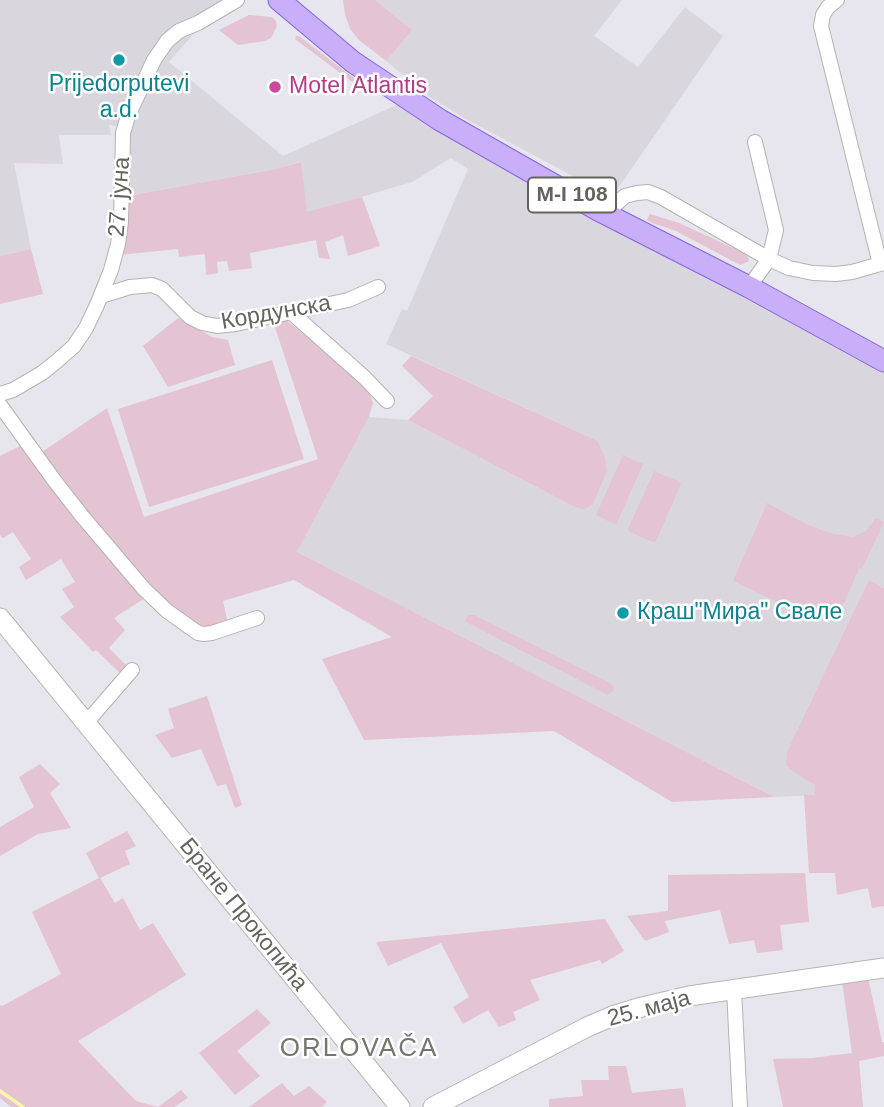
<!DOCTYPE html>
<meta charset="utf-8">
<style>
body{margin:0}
canvas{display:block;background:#e7e5ee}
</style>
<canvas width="884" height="1107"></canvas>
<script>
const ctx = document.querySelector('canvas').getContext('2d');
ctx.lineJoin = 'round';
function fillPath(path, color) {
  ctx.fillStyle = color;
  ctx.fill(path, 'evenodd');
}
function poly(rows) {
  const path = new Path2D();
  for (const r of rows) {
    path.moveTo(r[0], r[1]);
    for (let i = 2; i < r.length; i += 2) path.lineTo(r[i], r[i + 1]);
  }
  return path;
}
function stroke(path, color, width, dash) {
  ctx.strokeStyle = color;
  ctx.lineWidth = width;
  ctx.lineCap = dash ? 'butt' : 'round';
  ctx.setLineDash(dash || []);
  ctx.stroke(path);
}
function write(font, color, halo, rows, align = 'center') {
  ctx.font = font + ' Helvetica,sans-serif';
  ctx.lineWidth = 5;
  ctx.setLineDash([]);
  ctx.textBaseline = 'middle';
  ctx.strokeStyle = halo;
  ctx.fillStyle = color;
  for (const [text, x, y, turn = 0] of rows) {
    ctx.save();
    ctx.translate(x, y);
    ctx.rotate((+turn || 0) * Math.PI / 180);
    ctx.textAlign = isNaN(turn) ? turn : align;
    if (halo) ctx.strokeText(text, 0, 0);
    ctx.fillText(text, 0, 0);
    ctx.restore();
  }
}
const industrial = poly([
 [0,0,223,0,169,62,283,156,399,104,470,151,551,195,680,261,884,371,884,588,869,581,794,772,815,784,815,795,774,797,297,552,369,417,408,420,571,505,583,510,593,505,607,471,605,457,598,441,386,344,402,309,407,311,468,169,451,158,412,182,307,213,300,162,276,169,128,196,129,127,109,125,111,135,59,135,63,164,14,163,31,249,0,256],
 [375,0,622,0,594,36,638,67,685,7,723,36,612,197,464,118,427,95,386,61,411,29]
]);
const green = poly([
 [343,0,375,0,412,30,386,61,359,40,350,29,345,14],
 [249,15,272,17,276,21,277,26,271,38,265,41,238,45,219,30],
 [296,36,299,36,355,79,356,83,351,81,295,39],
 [301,162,307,212,362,197,380,246,348,256,343,235,325,242,330,259,319,258,316,240,250,253,252,268,229,271,227,261,217,262,218,273,206,275,205,254,179,257,178,249,119,255,128,196,276,169],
 [650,214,679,223,742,252,748,257,749,261,740,265,676,231,652,223,647,220],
 [31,249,43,294,0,304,0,256],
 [178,318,212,337,228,340,235,365,168,387,143,346],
 [286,320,367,385,373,403,369,417,297,552,774,797,672,802,554,731,364,740,322,659,392,637,294,580,223,601,228,624,197,629,132,570,39,454,107,408,144,517,318,459,274,324],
 [411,356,598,441,605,457,607,471,593,505,583,510,571,505,408,420,433,396,402,366],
 [272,360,304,459,149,507,118,409],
 [24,444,148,596,114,618,125,630,109,648,128,667,122,675,96,650,93,652,60,617,74,607,62,589,75,582,61,559,26,580,19,567,31,559,13,532,3,538,0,535,0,456],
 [623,455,643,464,618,521,617,524,614,524,596,515],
 [654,471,678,481,681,484,657,539,655,542,652,542,630,532,628,529],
 [767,503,808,525,833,534,853,537,866,531,876,518,884,522,862,569,859,568,844,603,837,611,825,616,807,616,733,581],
 [869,580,884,588,884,906,872,908,868,888,837,895,835,873,809,873,804,795,814,795,815,785,794,772,786,765,787,752],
 [469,615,474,615,604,680,611,684,614,688,613,691,608,695,464,621],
 [207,696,242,805,235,808,226,784,217,786,201,749,172,758,155,735,174,728,168,709],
 [40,764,60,784,50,793,71,828,38,834,0,856,0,827,34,807,19,777],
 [127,831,136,846,125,851,130,864,100,878,115,903,123,898,140,930,153,923,186,975,78,1041,136,1101,158,1107,181,1090,188,1098,174,1107,11,1107,0,1098,0,1005,2,1006,61,974,32,912,99,878,86,853],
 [805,873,809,922,780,925,783,950,757,953,754,940,729,944,720,910,665,921,669,932,645,941,627,916,668,911,668,875],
 [605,919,624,951,602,964,600,960,530,980,540,1000,513,1012,516,1020,499,1027,488,1010,463,1024,453,1007,469,997,441,943,388,966,376,942],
 [868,977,882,1042,884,1042,884,1056,859,1061,863,1107,783,1107,773,1059,812,1058,852,1053,842,981],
 [257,1009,271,1023,237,1051,260,1076,235,1095,199,1053],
 [608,1066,626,1066,632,1093,683,1088,686,1107,549,1107,549,1099,583,1096,581,1080,609,1080],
 [282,1083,294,1096,309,1086,327,1102,322,1107,249,1107]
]);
const stream = poly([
 [0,1091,23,1107]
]);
const street = poly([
 [837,0,828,7,823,15,821,26,880,264],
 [609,215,616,204,625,196,637,193,648,192,661,197,769,259,789,268,813,273,836,274,852,272,884,263],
 [749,287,769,259,776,230,755,142],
 [101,296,130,287,152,285,162,289,190,317,202,323,217,326,236,324,348,300,378,287],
 [292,313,365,378,387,401],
 [0,394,13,390,42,373,57,361,74,346,86,328,97,305,111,270,118,244,121,222,123,133,128,116,154,60,167,41,179,31,198,23,237,0],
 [0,405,54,480,82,516,144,589,167,611,198,633,204,634,212,633,257,618],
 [86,723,132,670],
 [734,990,740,1107]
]);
const secondary = poly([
 [0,618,400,1107],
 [433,1107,587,1027,615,1015,638,1008,689,996,884,968]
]);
const primary = poly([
 [279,0,353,62,440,120,598,210,749,287,884,361]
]);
const markers = [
 [119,60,7,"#0f9aa8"],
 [275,87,7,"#d1479c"],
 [623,613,7,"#0f9aa8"]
];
const shields = [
 [572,195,88]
];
const shieldNames = [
 ["M-I 108",572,195]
];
const cultureNames = [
 ["Prijedorputevi",119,85],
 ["a.d.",119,111],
 ["Краш\"Мира\" Свале",637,613,"left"]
];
const hotelNames = [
 ["Motel Atlantis",289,87]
];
const streetNames = [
 ["27. јуна",120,197,-86],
 ["Кордунска",276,313,-10],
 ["Бране Прокопића",243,915,51],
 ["25. маја",649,1009,-15]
];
const quarterNames = [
 ["ORLOVAČA",359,1049]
];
fillPath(industrial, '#d9d7dd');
fillPath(green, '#e4c3d3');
stroke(stream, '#f9f5aa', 3.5);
stroke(street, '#b3b4ae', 16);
stroke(secondary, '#b5b7af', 21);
stroke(primary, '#8464e7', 23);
stroke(street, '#fff', 14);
stroke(secondary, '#fff', 19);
stroke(primary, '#c9aff9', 21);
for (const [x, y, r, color] of markers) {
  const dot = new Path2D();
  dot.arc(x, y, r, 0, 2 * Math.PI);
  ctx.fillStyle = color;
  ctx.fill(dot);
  stroke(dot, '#fff', 2.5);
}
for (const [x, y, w] of shields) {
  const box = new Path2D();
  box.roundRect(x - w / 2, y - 17.5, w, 35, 5);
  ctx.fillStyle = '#fff';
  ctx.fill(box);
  stroke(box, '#64645d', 2);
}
write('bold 21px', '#64645d', null, shieldNames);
write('23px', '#0d838f', '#fff', cultureNames);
write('23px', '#b23c85', '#fff', hotelNames, 'left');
write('23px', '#64645d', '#fff', streetNames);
ctx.letterSpacing = '2px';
write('26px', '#76766e', '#fff', quarterNames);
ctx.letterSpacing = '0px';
</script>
